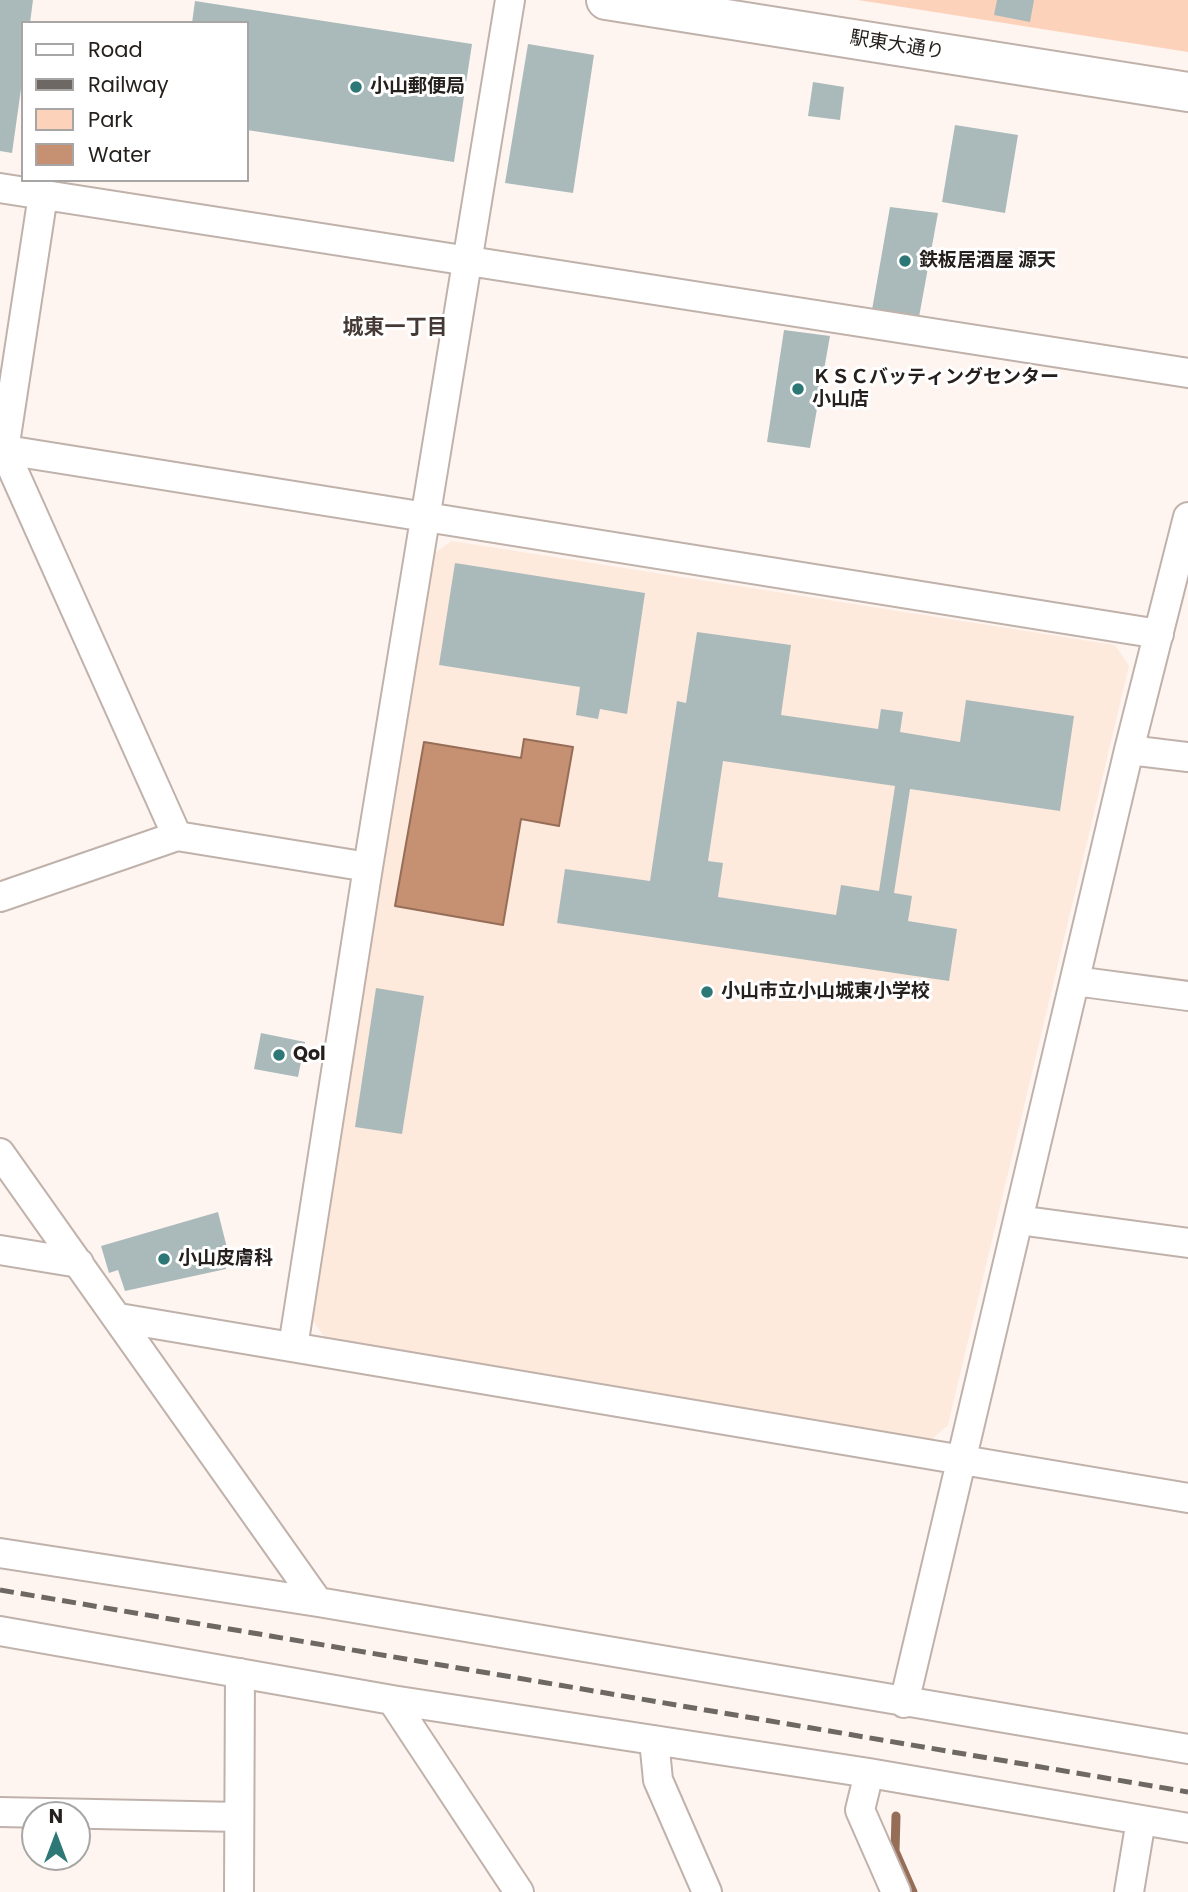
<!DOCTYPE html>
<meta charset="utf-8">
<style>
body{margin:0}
#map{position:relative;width:1188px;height:1892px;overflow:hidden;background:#fef5f1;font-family:Poppins,sans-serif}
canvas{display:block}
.legend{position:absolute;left:21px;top:21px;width:228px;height:161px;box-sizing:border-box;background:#fff;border:2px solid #a8a6a5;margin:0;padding:9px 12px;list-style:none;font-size:21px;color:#25201d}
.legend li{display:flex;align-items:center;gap:14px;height:35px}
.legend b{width:35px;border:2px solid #a8a6a5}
.north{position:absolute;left:21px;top:1801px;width:70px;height:70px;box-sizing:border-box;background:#fff;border:2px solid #a8a6a5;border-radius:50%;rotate:0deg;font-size:19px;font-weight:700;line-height:28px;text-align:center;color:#25201d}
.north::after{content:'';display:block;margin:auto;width:24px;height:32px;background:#2d7776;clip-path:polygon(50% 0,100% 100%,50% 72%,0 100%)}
</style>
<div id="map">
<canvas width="1188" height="1892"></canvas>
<ul class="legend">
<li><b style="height:9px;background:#fff"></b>Road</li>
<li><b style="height:9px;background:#6e6865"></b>Railway</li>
<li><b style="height:19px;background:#fdd2bb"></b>Park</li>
<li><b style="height:19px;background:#c69072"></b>Water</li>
</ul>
<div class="north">N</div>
</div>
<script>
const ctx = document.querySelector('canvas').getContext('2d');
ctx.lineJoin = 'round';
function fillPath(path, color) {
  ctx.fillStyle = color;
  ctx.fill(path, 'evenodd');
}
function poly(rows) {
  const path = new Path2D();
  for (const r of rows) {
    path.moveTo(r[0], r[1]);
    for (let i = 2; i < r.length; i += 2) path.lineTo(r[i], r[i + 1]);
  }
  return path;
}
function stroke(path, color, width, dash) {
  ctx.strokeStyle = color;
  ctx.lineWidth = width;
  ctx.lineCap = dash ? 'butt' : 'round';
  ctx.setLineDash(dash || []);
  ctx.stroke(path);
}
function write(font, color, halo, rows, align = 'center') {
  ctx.font = font + ' Poppins,"Noto Sans JP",sans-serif';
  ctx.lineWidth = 6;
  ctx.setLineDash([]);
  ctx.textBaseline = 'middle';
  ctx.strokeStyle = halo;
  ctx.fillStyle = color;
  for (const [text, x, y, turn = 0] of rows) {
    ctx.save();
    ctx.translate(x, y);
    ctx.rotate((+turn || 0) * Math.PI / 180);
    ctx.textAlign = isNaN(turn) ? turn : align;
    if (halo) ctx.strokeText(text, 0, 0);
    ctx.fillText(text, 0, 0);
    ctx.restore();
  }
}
const built = poly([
 [452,541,1115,645,1129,666,948,1425,930,1441,325,1338,311,1318,433,554]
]);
const green = poly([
 [858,0,1188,0,1188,52]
]);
const water = poly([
 [524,739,573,747,559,826,521,819,503,925,395,906,424,742,521,758,524,739]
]);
const stream = poly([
 [896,1816,895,1851,913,1892]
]);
const building = poly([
 [0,0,33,0,30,23,23,23,23,75,12,153,0,151],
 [997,0,1034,0,1030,22,994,15],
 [195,1,472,44,454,162,247,130,247,23,192,23],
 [528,44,594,55,573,193,505,183],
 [813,82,844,87,840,120,808,116],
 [955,125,1018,135,1005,213,942,202],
 [890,207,938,213,919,317,872,310],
 [784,330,830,336,810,448,767,442],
 [455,563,645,593,627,714,600,709,598,719,576,715,580,687,439,665],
 [697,632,791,645,781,715,878,729,881,709,903,712,900,732,960,742,966,700,1074,716,1060,811,910,789,894,893,912,896,908,921,957,929,949,981,557,923,565,869,650,881,677,701,686,703],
 [723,761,895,786,879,891,841,885,836,915,718,897,723,863,708,861],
 [376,988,424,996,402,1134,355,1127],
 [261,1033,305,1042,298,1077,254,1069],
 [218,1212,227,1248,222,1250,226,1269,125,1291,118,1270,109,1273,101,1246]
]);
const street = poly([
 [0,188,1188,373],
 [43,195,4,450,177,836],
 [0,449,1159,634],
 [1129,750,1188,757],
 [0,897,177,836,368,867],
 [1075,981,1188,996],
 [0,1153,318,1602],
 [1018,1220,1188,1243],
 [0,1250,79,1263],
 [119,1318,1188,1498],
 [293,1347,368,867,510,0],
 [0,1553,318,1602,1188,1749],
 [0,1631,392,1700,869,1773,1188,1828],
 [392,1700,519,1892],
 [904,1703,1129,750,1188,517],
 [654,1740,658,1780,707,1892],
 [869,1773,860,1810,896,1892],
 [0,1812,239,1817],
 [239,1892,240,1673],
 [1129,1892,1141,1820]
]);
const secondary = poly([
 [606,0,1188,92]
]);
const rail = poly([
 [0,1590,1188,1792]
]);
const markers = [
 [356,87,7,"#2d7776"],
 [905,261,7,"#2d7776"],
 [798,389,7,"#2d7776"],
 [707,992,7,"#2d7776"],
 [279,1055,7,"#2d7776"],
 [164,1259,7,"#2d7776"]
];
const streetNames = [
 ["駅東大通り",897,46,9]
];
const poiNames = [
 ["小山郵便局",370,87],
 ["鉄板居酒屋 源天",919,261],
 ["ＫＳＣバッティングセンター",812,378],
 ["小山店",812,400],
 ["小山市立小山城東小学校",721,992],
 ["Qol",293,1055],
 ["小山皮膚科",178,1259]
];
const neighbourhoodNames = [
 ["城東一丁目",395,329]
];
fillPath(built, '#fee9dd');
fillPath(green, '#fdd2bb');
fillPath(water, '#c69072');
stroke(water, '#966e58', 2);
stroke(stream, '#966e58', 9);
fillPath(building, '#aababa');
stroke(street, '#c0b2ab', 32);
stroke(secondary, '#c0b2ab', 42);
stroke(street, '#fff', 28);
stroke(secondary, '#fff', 38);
stroke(rail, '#6e6865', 5, [14, 7]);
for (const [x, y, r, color] of markers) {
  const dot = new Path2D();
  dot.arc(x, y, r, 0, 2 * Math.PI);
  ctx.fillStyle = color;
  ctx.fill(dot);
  stroke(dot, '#fff', 2.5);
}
write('19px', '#25201d', '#fff', streetNames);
write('bold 19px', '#25201d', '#fff', poiNames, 'left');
write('bold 21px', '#443934', '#fff', neighbourhoodNames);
</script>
